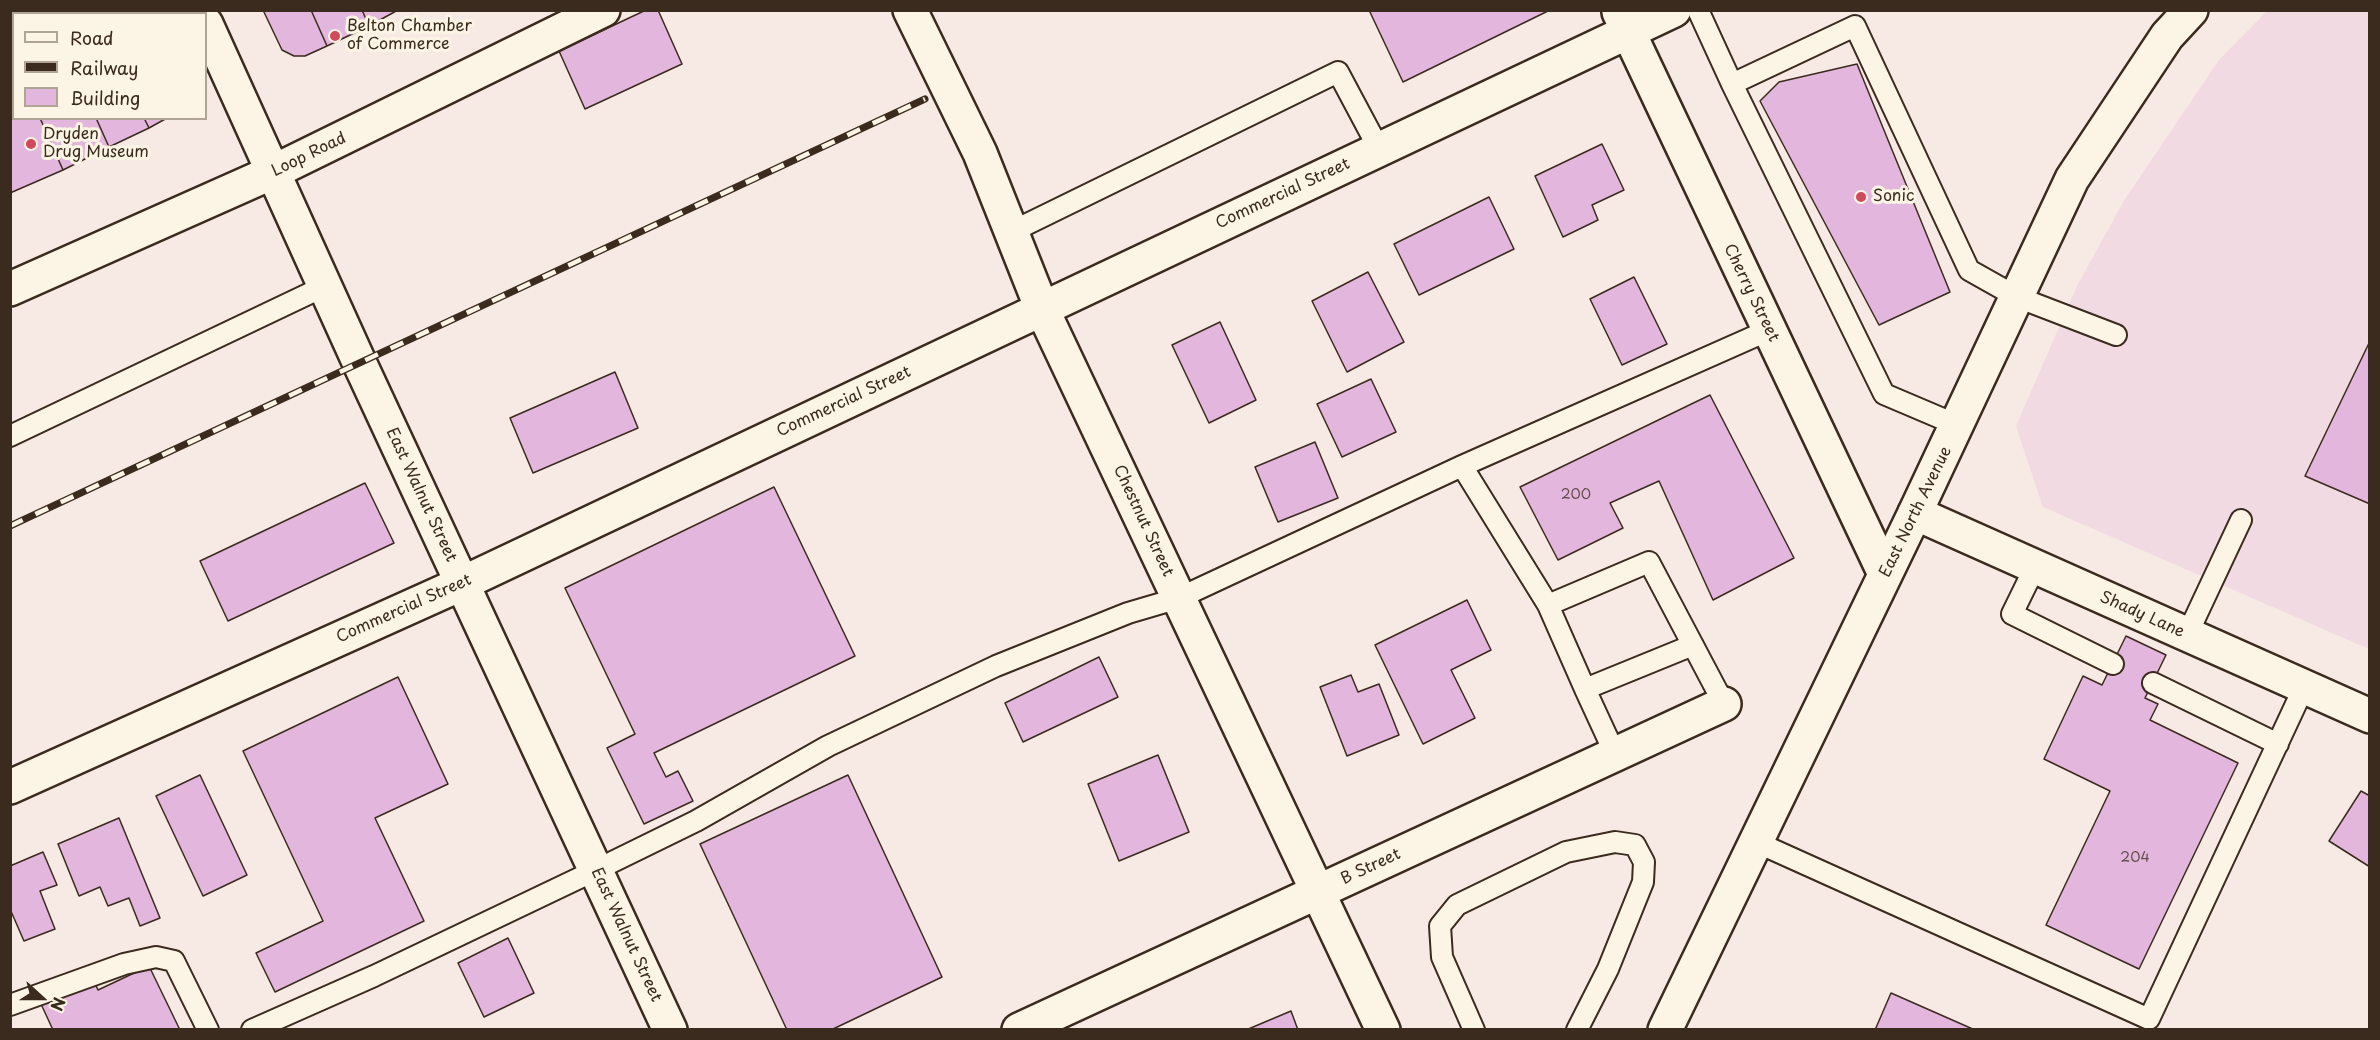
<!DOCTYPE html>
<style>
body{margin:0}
#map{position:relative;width:2380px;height:1040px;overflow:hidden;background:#f7e9e3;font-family:"Playpen Sans",sans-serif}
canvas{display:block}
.frame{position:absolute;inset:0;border:12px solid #3b2a1e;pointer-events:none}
.legend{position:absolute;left:12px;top:12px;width:195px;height:108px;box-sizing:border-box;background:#fcf5e5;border:2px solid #afa495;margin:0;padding:8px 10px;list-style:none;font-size:18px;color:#3b2a1e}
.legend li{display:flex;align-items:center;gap:12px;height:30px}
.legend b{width:30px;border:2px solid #afa495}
.north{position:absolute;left:12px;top:968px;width:60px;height:60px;-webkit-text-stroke:4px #fcf5e5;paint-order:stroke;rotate:111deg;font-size:16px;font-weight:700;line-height:24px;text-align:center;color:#3b2a1e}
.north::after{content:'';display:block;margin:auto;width:21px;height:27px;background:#3b2a1e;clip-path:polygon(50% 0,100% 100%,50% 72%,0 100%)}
</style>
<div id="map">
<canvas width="2380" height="1040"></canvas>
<div class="frame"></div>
<ul class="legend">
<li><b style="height:8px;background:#fcf5e5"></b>Road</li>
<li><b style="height:8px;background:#3b2a1e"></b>Railway</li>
<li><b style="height:16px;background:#e3b7dd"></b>Building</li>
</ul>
<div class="north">N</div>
</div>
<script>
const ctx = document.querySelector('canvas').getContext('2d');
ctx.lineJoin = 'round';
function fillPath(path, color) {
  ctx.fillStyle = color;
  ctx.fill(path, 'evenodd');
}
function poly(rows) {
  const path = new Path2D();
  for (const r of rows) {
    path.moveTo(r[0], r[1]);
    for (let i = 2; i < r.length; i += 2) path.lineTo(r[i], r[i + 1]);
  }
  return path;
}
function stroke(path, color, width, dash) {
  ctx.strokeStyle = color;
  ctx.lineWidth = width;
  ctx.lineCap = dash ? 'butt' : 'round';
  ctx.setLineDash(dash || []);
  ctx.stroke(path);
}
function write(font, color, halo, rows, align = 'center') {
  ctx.font = font + ' "Playpen Sans",sans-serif';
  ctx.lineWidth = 6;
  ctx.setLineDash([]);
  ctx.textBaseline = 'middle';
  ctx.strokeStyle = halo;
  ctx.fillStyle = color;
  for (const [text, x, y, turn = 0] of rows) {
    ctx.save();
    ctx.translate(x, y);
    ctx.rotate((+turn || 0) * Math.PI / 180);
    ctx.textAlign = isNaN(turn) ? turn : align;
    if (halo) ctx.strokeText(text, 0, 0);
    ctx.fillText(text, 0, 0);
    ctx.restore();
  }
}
const built = poly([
 [2267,11,2369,11,2369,649,2043,507,2016,426,2077,286,2125,199,2219,60]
]);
const building = poly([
 [10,10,45,10,46,14,14,14,14,61,10,55,10,10],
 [45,10,94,10,95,14,46,14,45,10],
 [94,10,142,10,143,14,95,14,94,10],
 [263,10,311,10,327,46,305,56,294,56,282,50,263,10],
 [311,10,362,10,369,26,327,46,311,10],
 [362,10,398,10,369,26,362,10],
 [646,10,658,10,682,64,585,109,559,51,646,10],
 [1369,10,1550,10,1403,82,1369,10],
 [10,55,14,61,14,118,40,118,63,170,10,193,10,55],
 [1857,64,1950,292,1879,325,1760,101,1779,82,1857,64],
 [40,118,96,118,109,147,63,170,40,118],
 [96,118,144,118,149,128,109,147,96,118],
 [144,118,167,118,149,128,144,118],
 [1602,144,1624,190,1592,205,1598,220,1563,237,1535,176,1602,144],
 [1489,197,1514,249,1419,295,1394,244,1489,197],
 [1368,272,1404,342,1347,372,1312,301,1368,272],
 [1634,277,1667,344,1622,365,1590,299,1634,277],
 [1220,322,1256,400,1209,423,1172,345,1220,322],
 [2370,341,2370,504,2305,476,2370,341],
 [615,372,638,428,533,473,510,418,615,372],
 [1371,379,1396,432,1342,457,1317,404,1371,379],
 [1710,395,1794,558,1713,600,1659,481,1610,503,1623,528,1558,560,1520,487,1710,395],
 [1315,442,1338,498,1278,522,1255,467,1315,442],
 [365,483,394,543,228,621,200,561,365,483],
 [774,487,855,656,654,753,666,777,678,771,693,801,644,824,607,748,635,734,565,588,774,487],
 [1467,600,1491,650,1451,670,1475,718,1423,744,1375,645,1467,600],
 [2126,636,2166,655,2145,698,2158,704,2150,720,2238,763,2139,969,2046,925,2110,791,2044,759,2083,676,2102,685,2126,636],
 [1099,657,1118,697,1023,742,1005,703,1099,657],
 [1351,675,1358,692,1379,684,1399,735,1347,756,1320,687,1351,675],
 [398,677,448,784,375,818,424,921,275,992,256,953,323,921,243,751,398,677],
 [1158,755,1189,832,1119,861,1088,784,1158,755],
 [200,775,247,875,203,896,156,796,200,775],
 [848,775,942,977,831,1030,787,1030,700,844,848,775],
 [2361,791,2370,796,2370,867,2329,841,2361,791],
 [119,818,160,918,140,926,129,898,108,906,100,887,79,896,58,844,119,818],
 [43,852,57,885,40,891,55,929,24,941,10,909,10,866,43,852],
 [508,938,534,993,484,1017,458,963,508,938],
 [149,966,180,1030,53,1030,41,1004,93,979,98,990,149,966],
 [1891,993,1975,1030,1875,1030,1891,993],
 [1291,1011,1298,1030,1246,1030,1291,1011]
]);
const lane = poly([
 [1698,10,1732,84],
 [1011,232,1338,72,1379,149],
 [1957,425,1884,394,1732,84,1855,26,1969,270,2017,297,2116,335],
 [10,436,325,286],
 [1462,466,1548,605,1649,562,1724,704],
 [2035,567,2012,614,2113,664],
 [1548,605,1585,689],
 [2187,635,2241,520],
 [2153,683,2278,744],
 [1615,754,1585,689,1693,645],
 [1756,842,2149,1019,2304,687],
 [10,1005,124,964,156,957,174,961,208,1030],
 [252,1030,374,976,596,870,696,821,828,746,996,666,1128,613,1179,598,1462,466,1769,330],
 [1474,1030,1442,957,1440,926,1457,905,1566,852,1615,842,1635,845,1644,862,1643,882,1608,969,1577,1030]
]);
const street = poly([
 [910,10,980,153,1042,309,1383,1030],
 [1619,12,1885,574],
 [206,24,360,364,670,1030],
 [10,289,273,172,603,10],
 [1915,513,2370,716],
 [10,787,463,583,1674,10],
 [1019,1030,1724,704]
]);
const secondary = poly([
 [1665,1030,1915,513,2072,179,2167,36,2191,10]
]);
const rail = poly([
 [10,526,925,99]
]);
const markers = [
 [335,36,6,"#d1495b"],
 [31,144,6,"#d1495b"],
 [1861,197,6,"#d1495b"]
];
const numberNames = [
 ["200",1576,495],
 ["204",2135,858]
];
const poiNames = [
 ["Belton Chamber",347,27],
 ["of Commerce",347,45],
 ["Dryden",43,135],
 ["Drug Museum",43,153],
 ["Sonic",1873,197]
];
const streetNames = [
 ["Loop Road",309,155,-26],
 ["Commercial Street",1283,194,-25],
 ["Cherry Street",1751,293,64],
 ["Commercial Street",844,402,-25],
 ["East Walnut Street",421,495,65],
 ["East North Avenue",1916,512,-64],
 ["Chestnut Street",1143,521,65],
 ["Commercial Street",404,609,-24],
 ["Shady Lane",2142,615,24],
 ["B Street",1371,867,-25],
 ["East Walnut Street",626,935,65]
];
fillPath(built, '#f1dae1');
fillPath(building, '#e3b7dd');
stroke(building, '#3b2a1e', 1.5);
stroke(lane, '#3b2a1e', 24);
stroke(street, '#3b2a1e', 38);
stroke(secondary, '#3b2a1e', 38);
stroke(lane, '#fcf5e5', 20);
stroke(street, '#fcf5e5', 33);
stroke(secondary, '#fcf5e5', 33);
stroke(rail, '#3b2a1e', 7);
stroke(rail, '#fcf5e5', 4.5, [14]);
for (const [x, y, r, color] of markers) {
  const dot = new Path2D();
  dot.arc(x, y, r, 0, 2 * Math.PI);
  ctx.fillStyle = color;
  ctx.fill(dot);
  stroke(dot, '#fcf5e5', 2);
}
write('14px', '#654d4e', null, numberNames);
write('16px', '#3b2a1e', '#fcf5e5', poiNames, 'left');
write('16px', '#3b2a1e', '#fcf5e5', streetNames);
</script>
